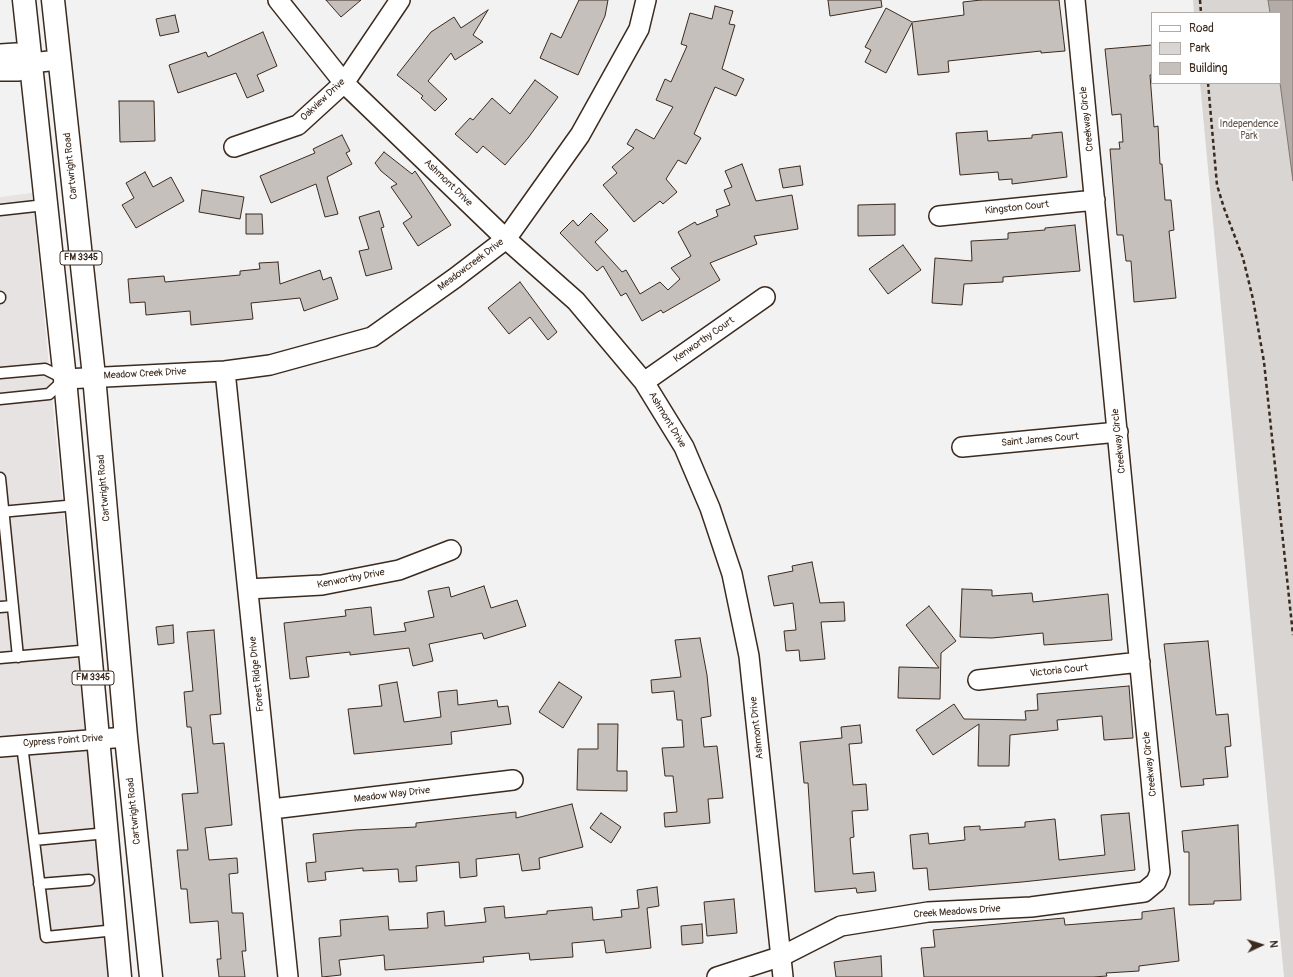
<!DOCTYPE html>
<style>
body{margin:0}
#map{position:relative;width:1293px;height:977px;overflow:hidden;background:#f3f2f2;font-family:Pangolin,sans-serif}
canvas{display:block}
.legend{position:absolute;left:1151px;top:12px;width:130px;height:72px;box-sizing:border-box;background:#fff;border:1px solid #b1aaa5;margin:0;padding:5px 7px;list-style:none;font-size:12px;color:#3b2a1e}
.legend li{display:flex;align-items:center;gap:8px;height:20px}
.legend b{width:20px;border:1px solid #b1aaa5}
.north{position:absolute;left:1241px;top:925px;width:40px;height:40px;-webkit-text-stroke:3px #fff;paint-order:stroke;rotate:86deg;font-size:11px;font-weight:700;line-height:16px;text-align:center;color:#3b2a1e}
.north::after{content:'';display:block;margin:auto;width:14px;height:18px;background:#3b2a1e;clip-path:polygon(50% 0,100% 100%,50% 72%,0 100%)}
</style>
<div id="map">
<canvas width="1293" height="977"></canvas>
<ul class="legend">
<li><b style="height:5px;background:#fff"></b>Road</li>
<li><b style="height:11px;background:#d8d5d2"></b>Park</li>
<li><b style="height:11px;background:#c6c0bd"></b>Building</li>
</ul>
<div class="north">N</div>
</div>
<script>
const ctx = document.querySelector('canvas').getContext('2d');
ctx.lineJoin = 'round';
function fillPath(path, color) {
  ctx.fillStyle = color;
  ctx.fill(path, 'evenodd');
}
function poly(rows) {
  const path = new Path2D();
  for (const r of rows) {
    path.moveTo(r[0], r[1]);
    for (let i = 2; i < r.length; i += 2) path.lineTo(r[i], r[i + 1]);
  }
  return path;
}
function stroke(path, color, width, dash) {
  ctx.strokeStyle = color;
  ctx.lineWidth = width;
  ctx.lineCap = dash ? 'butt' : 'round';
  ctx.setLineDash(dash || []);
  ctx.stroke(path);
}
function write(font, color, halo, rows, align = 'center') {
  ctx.font = font + ' Pangolin,sans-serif';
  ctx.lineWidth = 4;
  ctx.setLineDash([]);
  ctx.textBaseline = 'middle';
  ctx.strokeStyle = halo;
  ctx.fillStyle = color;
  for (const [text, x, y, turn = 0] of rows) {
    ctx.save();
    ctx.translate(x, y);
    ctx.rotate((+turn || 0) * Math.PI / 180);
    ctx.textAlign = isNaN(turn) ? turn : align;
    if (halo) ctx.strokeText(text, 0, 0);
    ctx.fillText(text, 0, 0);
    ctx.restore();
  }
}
const built = poly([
 [32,193,109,977,0,977,0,197]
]);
const green = poly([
 [1193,0,1293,0,1293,977,1284,977,1200,83,1280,83,1280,13,1194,13]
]);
const water = poly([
 [1268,0,1293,0,1293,181,1280,83,1280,13,1270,13,1268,0]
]);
const building = poly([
 [326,0,361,0,341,17,326,0],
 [579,0,608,0,605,16,578,75,540,58,551,33,561,38,579,0],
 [828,0,881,0,882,7,830,16,828,0],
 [981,0,1059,0,1065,51,1041,53,1041,51,948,61,949,72,918,75,912,23,886,73,865,62,871,50,865,47,886,8,912,22,964,15,963,2,981,0],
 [715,6,733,11,729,24,735,25,722,69,744,79,736,96,715,87,694,134,701,138,686,164,678,160,666,179,677,192,663,204,660,201,634,222,603,185,617,173,612,167,634,148,627,144,636,129,654,139,673,107,656,100,665,79,671,82,687,46,681,44,690,13,712,19,715,6],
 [488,10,473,35,483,42,455,60,451,53,428,81,447,99,435,111,421,98,423,96,397,75,431,32,454,17,461,28,488,10],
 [175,15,179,32,160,36,156,19,175,15],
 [263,32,277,66,257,75,264,91,247,98,236,73,178,93,169,65,206,52,208,57,263,32],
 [1152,45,1152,75,1150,75,1154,127,1158,126,1160,164,1162,164,1165,200,1171,200,1174,230,1169,231,1176,298,1134,302,1131,261,1126,261,1123,235,1117,235,1110,149,1120,149,1119,142,1123,142,1121,114,1112,115,1105,49,1152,45],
 [535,80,558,97,528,138,505,165,483,146,477,153,455,134,470,118,473,120,492,98,510,114,535,80],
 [119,101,154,101,155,141,120,142,119,101],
 [987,131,988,141,1032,138,1032,135,1062,132,1067,177,1012,184,1012,179,999,180,998,172,960,175,956,133,987,131],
 [342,135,350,151,346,153,352,164,327,177,338,214,325,217,316,184,271,203,260,176,315,153,313,149,342,135],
 [384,152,412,174,415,171,451,225,418,246,403,223,412,217,391,187,397,184,381,171,375,163,384,152],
 [742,164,756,201,792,195,798,229,754,236,757,244,710,263,720,280,663,313,661,310,642,321,626,293,621,296,603,266,597,271,560,233,573,220,578,226,591,213,608,230,595,242,622,272,626,270,640,294,660,282,668,290,680,279,671,268,691,256,678,232,695,222,697,225,718,216,716,210,730,205,724,190,732,187,725,171,742,164],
 [800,166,803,185,783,188,779,169,800,166],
 [145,172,153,187,171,177,184,201,136,228,122,205,134,198,126,183,145,172],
 [202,190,244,197,240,219,199,212,202,190],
 [895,204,895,235,858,236,858,205,895,204],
 [379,211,384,227,381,228,392,269,366,276,359,251,369,249,359,217,379,211],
 [246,214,262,214,263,234,246,234,246,214],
 [1075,225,1080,271,1003,277,1003,282,964,284,962,305,932,303,935,258,972,261,971,241,1008,239,1008,233,1045,230,1045,228,1075,225],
 [903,245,921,270,888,294,869,269,903,245],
 [278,262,280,284,320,270,323,280,331,277,338,299,304,311,300,298,251,303,253,319,191,325,190,311,146,315,145,302,130,303,128,279,164,276,165,282,240,275,240,271,260,269,259,263,278,262],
 [520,282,557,332,548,340,530,317,509,334,488,308,520,282],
 [812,562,820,603,844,602,845,621,821,622,825,659,800,661,799,650,786,651,784,631,796,630,793,603,774,606,768,576,793,571,792,566,812,562],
 [484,586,491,608,517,600,526,626,484,639,482,633,429,644,433,661,413,666,409,648,350,655,350,652,306,657,309,677,290,679,284,623,346,616,345,610,371,607,374,635,406,631,404,623,434,617,428,591,449,587,451,597,484,586],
 [962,589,992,590,992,596,1032,593,1033,602,1108,594,1112,640,1044,645,1043,633,992,638,960,637,962,589],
 [929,606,956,641,941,653,940,699,898,698,899,667,939,668,906,625,929,606],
 [173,625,174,643,158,645,156,627,173,625],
 [214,630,221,714,210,715,213,744,224,743,232,825,205,828,209,860,237,858,238,873,229,874,232,913,243,913,246,951,242,951,245,977,219,977,217,959,221,959,218,921,190,923,187,889,181,889,177,850,188,850,182,794,198,793,191,727,187,727,184,692,193,691,187,632,214,630],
 [700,638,707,675,711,716,701,718,704,747,717,746,723,798,708,799,710,823,665,827,664,813,677,812,673,776,665,776,662,748,684,747,682,720,677,720,674,691,652,693,651,680,681,677,675,640,700,638],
 [1208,641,1216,715,1228,714,1231,746,1225,747,1228,777,1203,779,1204,785,1181,787,1164,644,1208,641],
 [397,682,404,722,441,717,438,692,457,690,458,705,497,700,498,707,508,706,511,724,451,732,452,744,354,754,348,709,382,706,379,685,397,682],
 [559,682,582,697,563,728,539,712,559,682],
 [1129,686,1133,738,1104,740,1102,716,1057,720,1058,730,1010,735,1009,766,978,766,979,724,933,755,916,730,954,704,964,719,1026,720,1025,711,1038,710,1037,694,1129,686],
 [598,724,618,724,617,771,627,771,627,791,577,790,578,749,598,749,598,724],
 [860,725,862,743,849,744,853,785,866,784,868,810,852,811,854,837,850,838,853,874,874,872,876,891,857,893,856,888,815,892,808,783,804,783,800,742,842,738,841,727,860,725],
 [572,804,583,847,539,858,540,869,522,871,519,854,476,859,477,876,460,878,459,862,416,866,417,881,399,882,398,869,363,871,363,868,325,872,326,880,308,882,306,863,316,862,313,834,355,830,416,827,416,823,516,812,516,818,572,804],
 [601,813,621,827,611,843,590,828,601,813],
 [1129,813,1135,870,1022,882,929,890,927,868,913,869,910,835,928,833,929,844,965,840,964,827,980,826,980,830,1025,827,1025,822,1055,819,1059,860,1105,855,1101,815,1129,813],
 [1238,825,1241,900,1214,901,1214,904,1189,905,1189,852,1184,852,1182,831,1238,825],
 [657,887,659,906,647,908,651,948,606,953,604,940,572,943,573,957,530,960,529,953,483,957,484,962,385,970,384,955,339,960,341,975,322,977,319,938,341,936,340,920,388,916,389,930,428,928,427,913,444,911,445,926,486,922,484,908,504,906,505,918,547,914,547,911,592,907,593,920,622,917,621,910,639,908,637,890,657,887],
 [734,899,737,933,707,936,704,902,734,899],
 [1174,908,1179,961,1139,966,1139,971,1106,973,1107,976,1093,977,924,977,921,948,935,947,933,930,1064,918,1065,925,1142,919,1142,912,1174,908],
 [702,924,703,943,682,945,681,926,702,924],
 [881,956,882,977,836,977,834,962,881,956]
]);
const path = poly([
 [1200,0,1201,13],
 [1208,83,1217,185,1224,208,1243,258,1253,299,1264,362,1293,635]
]);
const lane = poly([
 [0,210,45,205],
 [0,297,0,298],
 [0,373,45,369,65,379,49,394,0,399],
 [0,478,18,657],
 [0,512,77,505],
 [0,607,13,606],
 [0,658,91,650],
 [22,745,46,937,116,930],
 [34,840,107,833],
 [39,884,89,880]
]);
const street = poly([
 [278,0,344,83,506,239,576,301,644,382,684,447,710,508,732,574,749,656,783,977],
 [0,54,16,53,30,63],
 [0,71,18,71,30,63,59,60],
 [234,147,298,125,344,83,400,0],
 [939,216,1095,200],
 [225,371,288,977],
 [65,379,225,371,270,365,372,337,455,278,506,239,580,135,639,29,646,0],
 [644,382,765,297],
 [962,447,1118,432],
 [248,589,322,585,399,570,451,550],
 [978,680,1140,662],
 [0,747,126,737],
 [272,809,513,780],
 [717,977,782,956,841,926,928,912,1031,907,1144,892,1156,882,1160,872,1075,0]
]);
const primary = poly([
 [24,0,65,379,120,977],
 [53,0,94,376,126,737,151,977]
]);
const shields = [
 [81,258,42],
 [93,678,42]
];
const shieldNames = [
 ["FM 3345",81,258],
 ["FM 3345",93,678]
];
const streetNames = [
 ["Oakview Drive",323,100,-43],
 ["Creekway Circle",1087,119,-96],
 ["Cartwright Road",71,166,-96],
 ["Ashmont Drive",448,183,44],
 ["Kingston Court",1017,208,-6],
 ["Meadowcreek Drive",471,265,-37],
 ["Kenworthy Court",704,340,-35],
 ["Meadow Creek Drive",145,374,-3],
 ["Ashmont Drive",667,420,59],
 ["Saint James Court",1040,440,-5],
 ["Creekway Circle",1119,441,-96],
 ["Cartwright Road",104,488,-95],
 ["Kenworthy Drive",351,579,-11],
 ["Victoria Court",1059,671,-6],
 ["Forest Ridge Drive",257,674,-96],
 ["Ashmont Drive",757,728,-96],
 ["Cypress Point Drive",63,741,-4],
 ["Creekway Circle",1150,764,-96],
 ["Meadow Way Drive",392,795,-7],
 ["Cartwright Road",134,811,-96],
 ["Creek Meadows Drive",957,912,-4]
];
const parkNames = [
 ["Independence",1249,124],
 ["Park",1249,136]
];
fillPath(built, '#e6e3e2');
fillPath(green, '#d8d5d2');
fillPath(water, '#b2aba7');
stroke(water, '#827770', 1);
fillPath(building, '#c6c0bd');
stroke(building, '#3b2a1e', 1);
stroke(lane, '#3b2a1e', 13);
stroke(street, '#3b2a1e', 22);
stroke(primary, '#3b2a1e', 25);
stroke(path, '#3b2a1e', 2.5, [4, 3]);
stroke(lane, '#fff', 10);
stroke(street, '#fff', 19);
stroke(primary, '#fff', 22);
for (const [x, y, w] of shields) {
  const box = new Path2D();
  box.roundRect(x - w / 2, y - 7, w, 14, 3);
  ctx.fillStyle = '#fff';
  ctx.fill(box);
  stroke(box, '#3b2a1e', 1);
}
write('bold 9px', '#3b2a1e', null, shieldNames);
write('10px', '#3b2a1e', '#fff', streetNames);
write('10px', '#62554b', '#fff', parkNames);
</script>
